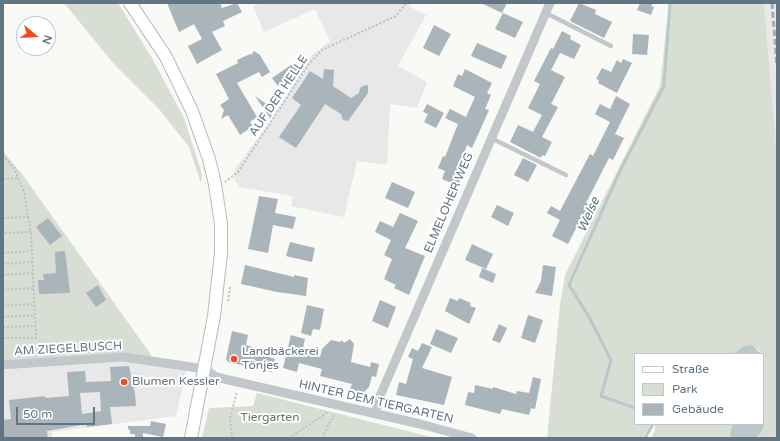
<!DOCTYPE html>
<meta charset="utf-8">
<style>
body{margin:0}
#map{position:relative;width:780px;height:441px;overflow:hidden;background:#f9f9f6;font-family:"Varela Round",sans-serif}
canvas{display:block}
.frame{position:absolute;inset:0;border:4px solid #617584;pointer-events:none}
.legend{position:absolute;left:634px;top:353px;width:130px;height:72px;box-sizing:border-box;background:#fff;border:1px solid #c0c8ce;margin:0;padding:5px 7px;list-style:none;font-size:12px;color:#617584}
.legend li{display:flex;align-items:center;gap:8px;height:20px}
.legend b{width:20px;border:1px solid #c0c8ce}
.north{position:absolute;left:16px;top:16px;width:40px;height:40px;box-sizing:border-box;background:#fff;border:1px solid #c0c8ce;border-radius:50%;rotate:108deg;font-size:11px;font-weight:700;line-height:16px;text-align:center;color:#617584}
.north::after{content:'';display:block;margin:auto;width:14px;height:18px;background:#f14a1e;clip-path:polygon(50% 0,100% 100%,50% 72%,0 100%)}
.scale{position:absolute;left:16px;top:407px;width:79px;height:18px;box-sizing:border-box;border:2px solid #617584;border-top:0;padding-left:5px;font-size:12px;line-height:14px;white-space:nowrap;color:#617584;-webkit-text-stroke:3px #fff;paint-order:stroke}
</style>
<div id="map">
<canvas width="780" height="441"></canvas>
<div class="frame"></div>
<ul class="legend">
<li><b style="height:5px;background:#fff"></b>Straße</li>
<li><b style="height:11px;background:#d9ded5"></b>Park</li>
<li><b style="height:11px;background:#aab4bb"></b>Gebäude</li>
</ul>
<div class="north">N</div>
<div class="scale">50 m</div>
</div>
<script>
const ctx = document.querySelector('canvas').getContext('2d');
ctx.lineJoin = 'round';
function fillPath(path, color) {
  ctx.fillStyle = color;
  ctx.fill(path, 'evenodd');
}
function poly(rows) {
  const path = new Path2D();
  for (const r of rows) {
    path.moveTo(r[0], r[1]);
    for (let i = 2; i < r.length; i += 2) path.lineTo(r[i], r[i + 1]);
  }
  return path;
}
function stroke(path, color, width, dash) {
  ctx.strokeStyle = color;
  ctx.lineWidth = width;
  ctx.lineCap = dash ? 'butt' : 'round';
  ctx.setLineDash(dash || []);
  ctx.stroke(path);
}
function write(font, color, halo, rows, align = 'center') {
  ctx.font = font + ' "Varela Round",sans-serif';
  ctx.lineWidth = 4;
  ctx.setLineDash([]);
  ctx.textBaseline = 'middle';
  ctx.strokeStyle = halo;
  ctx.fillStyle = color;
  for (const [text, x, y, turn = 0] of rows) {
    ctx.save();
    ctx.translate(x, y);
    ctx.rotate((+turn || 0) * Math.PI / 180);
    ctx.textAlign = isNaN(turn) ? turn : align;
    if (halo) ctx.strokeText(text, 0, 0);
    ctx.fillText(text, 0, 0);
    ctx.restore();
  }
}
const built = poly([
 [261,3,411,3,409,6,426,15,398,66,427,82,417,108,390,104,387,165,357,161,344,217,291,206,293,196,240,187,234,179,235,169,270,122,311,56,330,41,315,9,264,32,253,6],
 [764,3,777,3,777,155],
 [131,361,187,369,176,416,52,432,52,438,3,438,3,370]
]);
const green = poly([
 [64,3,118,3,152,58,184,118,202,174,201,183,189,147,159,109,114,64],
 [669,3,764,3,777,155,777,438,755,438,759,435,765,421,763,419,763,354,761,354,758,349,733,354,635,354,635,424,652,424,642,438,547,438,560,305,565,275,660,86],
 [3,151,22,174,152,356,3,363],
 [257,393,435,438,202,438,209,408,253,406],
 [655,424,732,424,730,436,733,438,651,438,655,431]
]);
const water = poly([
 [752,345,761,354,733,354,744,346],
 [763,419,765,421,763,428,759,435,755,438,733,438,730,436,732,424,763,424]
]);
const stream = poly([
 [635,408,601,396,611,360,589,317,569,285,620,171,664,86,670,3],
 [645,438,653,424]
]);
const building = poly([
 [167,3,220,3,222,8,237,3,242,12,223,21,225,26,212,32,222,50,197,64,188,46,202,39,194,24,179,32],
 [481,3,507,3,502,13],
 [579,3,596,10,595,14,612,22,604,38,570,21],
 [640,3,653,3,651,6,654,7,651,15,637,10],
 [503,13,523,22,515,38,495,29],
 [434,25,451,34,439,56,423,48],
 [562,31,571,36,570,39,581,45,574,59,560,53,551,70,565,77,551,104,558,107,542,137,552,142,545,156,542,155,541,158,510,142,518,125,533,132,542,115,528,108,540,84,534,81,551,48,553,49],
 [633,34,649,35,647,55,632,54],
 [477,43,507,56,501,69,471,56],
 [254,51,260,55,270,72,262,77,259,72,237,83,257,117,250,122,253,126,240,135,228,115,221,119,224,110,220,105,229,99,216,74,238,63,237,60,250,54,251,55],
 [623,59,632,63,617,93,598,83,599,80,596,79,602,68,611,72,617,60,621,63],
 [294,63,299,71,278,86,272,78],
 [324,69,334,70,333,86,351,98,359,93,360,88,363,86,368,85,368,93,348,121,343,120,341,114,325,104,296,148,279,137,301,105,292,98,310,71,323,79],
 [465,69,492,83,487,93,491,95,485,109,489,110,472,148,467,145,460,164,466,166,458,186,442,179,445,171,438,168,443,156,445,157,458,124,445,118,450,109,466,117,475,97,453,86,458,74,462,76],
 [255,96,275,110,270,118],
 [616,96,630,104,615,134,624,138,613,160,609,158,586,203,592,205,585,218,582,217,568,244,552,236,560,220,547,213,551,206,560,211,590,154,593,156,610,122,595,114,600,104,610,109],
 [427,104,444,113,436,128,424,122,428,114,423,112],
 [523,158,537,165,528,182,514,175],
 [392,182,415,192,408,208,385,198],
 [259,196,278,199,275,213,296,217,293,229,273,225,268,253,248,249],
 [497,205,514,213,508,226,491,217],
 [400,213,418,221,405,248,425,256,409,295,394,288,396,285,384,279,392,259,384,255,391,240,375,232,380,221,393,227],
 [48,218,62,236,50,245,36,227],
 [290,242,315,248,312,262,286,256],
 [472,244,493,254,486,269,465,260],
 [65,251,70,293,39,294,38,280,44,280,43,274,56,273,55,252],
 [245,265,294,277,294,275,308,278,306,296,277,292,241,284],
 [543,265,556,267,552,296,535,293,541,281],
 [482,268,496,274,493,283,479,277],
 [98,285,106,300,96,307,86,293],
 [450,298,458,301,459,298,471,303,470,306,476,308,469,324,445,311],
 [380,300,396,307,388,328,372,321],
 [307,305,324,309,320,330,313,329,311,336,301,333],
 [528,315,543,320,535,343,521,338],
 [499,324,507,328,500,343,492,340],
 [436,329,458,338,451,353,430,344],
 [232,331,248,335,246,345,260,349,259,354,275,359,272,372,228,362,226,359],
 [291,335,305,339,302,353,320,357,322,349,331,340,340,342,342,340,344,343,350,339,354,344,351,362,370,367,371,362,379,364,376,377,372,376,369,387,362,394,350,389,352,384,320,376,322,369,299,363,297,372,283,368],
 [422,343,432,347,422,368,452,377,444,405,396,395,399,382,406,384,413,359,408,357,412,348,418,351],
 [129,366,135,394,136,406,110,407,112,424,87,427,87,424,47,431,48,438,3,438,3,420,11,419,9,400,45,396,45,398,69,396,67,372,85,371,86,382,111,381,110,367],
 [100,392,101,411,82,414,80,393],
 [533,377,541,379,535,409,531,408,529,415,502,409,500,414,465,405,468,392,474,393,475,385,493,389,493,387,516,394,517,391,529,393],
 [151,421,166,424,163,437,143,433,143,438,135,438,135,434,130,434,130,430,128,429,128,426,150,426]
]);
const path = poly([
 [3,155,14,168,24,192,31,232,3,233],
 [3,179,19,178],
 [225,182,238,172,309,64,322,50,396,16,406,3],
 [3,218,29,217],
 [3,253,32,251],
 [3,264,32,262],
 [3,275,33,273],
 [3,290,34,288],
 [228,301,230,287],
 [3,306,34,304],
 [3,317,35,315],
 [3,327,36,326],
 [3,338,36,338,31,232],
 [232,438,230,419,237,391],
 [289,438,328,412],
 [322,438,335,413]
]);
const lane = poly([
 [546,13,611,46],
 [491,138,566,175]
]);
const street = poly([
 [3,365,124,357,205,369,216,377,420,424,472,438],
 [375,414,380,396,550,3]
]);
const secondary = poly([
 [130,3,166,57,192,111,209,159,215,184,221,224,221,253,214,316,191,438]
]);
const rail = poly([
 [772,3,777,66]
]);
const markers = [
 [234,359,4,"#f14a1e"],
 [124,382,4,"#f14a1e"]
];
const streetNames = [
 ["AUF DER HELLE",279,96,-56],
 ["ELMELOHER WEG",449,203,-67],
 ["AM ZIEGELBUSCH",68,349,-3],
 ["HINTER DEM TIERGARTEN",376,402,13]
];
const poiNames = [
 ["Landbäckerei",242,352],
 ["Tönjes",242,366],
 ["Blumen Kessler",132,382]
];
const parkNames = [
 ["Tiergarten",270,418]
];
const waterNames = [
 ["Welse",589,215,-66]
];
fillPath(built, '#e7e8e7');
fillPath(green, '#d9ded5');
fillPath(water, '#bac8cc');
stroke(stream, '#bac8cc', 3);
fillPath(building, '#aab4bb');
stroke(secondary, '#b4bbc0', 14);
stroke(path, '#bcc0c3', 2, [2, 2]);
stroke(lane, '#c2c7cb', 4.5);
stroke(street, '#c2c7cb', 9);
stroke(secondary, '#fff', 12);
stroke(rail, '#a2abb1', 3, [6, 3]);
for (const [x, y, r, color] of markers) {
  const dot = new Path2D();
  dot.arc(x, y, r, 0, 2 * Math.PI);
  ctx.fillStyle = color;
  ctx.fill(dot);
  stroke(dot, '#fff', 1.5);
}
write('12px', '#617584', '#fff', streetNames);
write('12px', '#617584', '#fff', poiNames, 'left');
write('12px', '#667a61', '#fff', parkNames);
write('italic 13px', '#5d767e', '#fff', waterNames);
</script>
